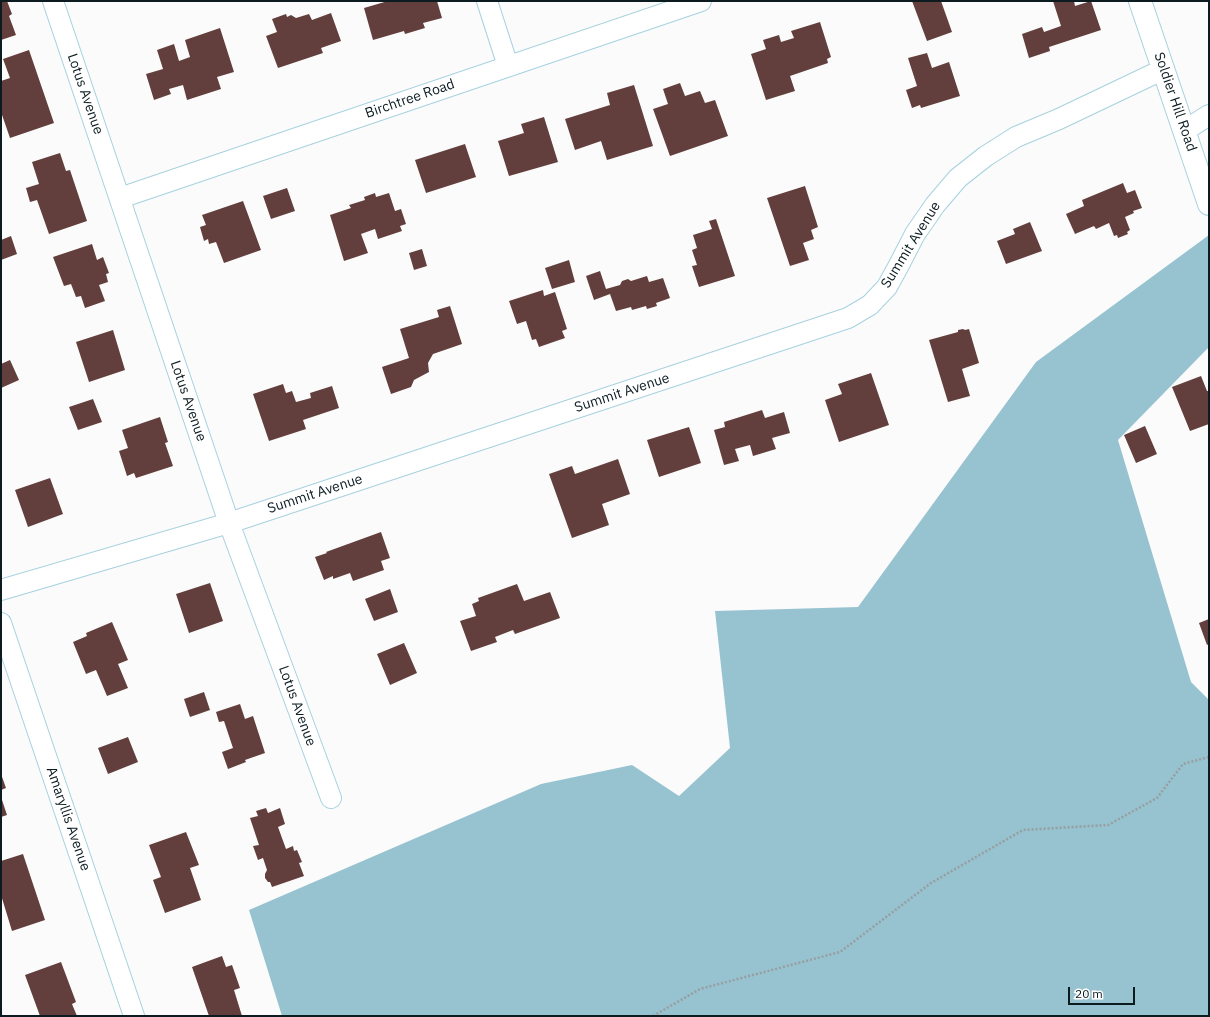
<!DOCTYPE html>
<style>
body{margin:0}
#map{position:relative;width:1210px;height:1017px;overflow:hidden;background:#fbfbfb;font-family:"IBM Plex Sans",sans-serif}
canvas{display:block}
.frame{position:absolute;inset:0;border:2px solid #0b1b20;pointer-events:none}
.scale{position:absolute;left:1068px;top:987px;width:67px;height:18px;box-sizing:border-box;border:2px solid #0b1b20;border-top:0;padding-left:5px;font-size:12px;line-height:14px;white-space:nowrap;color:#0b1b20;-webkit-text-stroke:3px #fff;paint-order:stroke}
</style>
<div id="map">
<canvas width="1210" height="1017"></canvas>
<div class="frame"></div>
<div class="scale">20 m</div>
</div>
<script>
const ctx = document.querySelector('canvas').getContext('2d');
ctx.lineJoin = 'round';
function fillPath(path, color) {
  ctx.fillStyle = color;
  ctx.fill(path, 'evenodd');
}
function poly(rows) {
  const path = new Path2D();
  for (const r of rows) {
    path.moveTo(r[0], r[1]);
    for (let i = 2; i < r.length; i += 2) path.lineTo(r[i], r[i + 1]);
  }
  return path;
}
function stroke(path, color, width, dash) {
  ctx.strokeStyle = color;
  ctx.lineWidth = width;
  ctx.lineCap = dash ? 'butt' : 'round';
  ctx.setLineDash(dash || []);
  ctx.stroke(path);
}
function write(font, color, halo, rows, align = 'center') {
  ctx.font = font + ' "IBM Plex Sans",sans-serif';
  ctx.lineWidth = 4;
  ctx.setLineDash([]);
  ctx.textBaseline = 'middle';
  ctx.strokeStyle = halo;
  ctx.fillStyle = color;
  for (const [text, x, y, turn = 0] of rows) {
    ctx.save();
    ctx.translate(x, y);
    ctx.rotate((+turn || 0) * Math.PI / 180);
    ctx.textAlign = isNaN(turn) ? turn : align;
    if (halo) ctx.strokeText(text, 0, 0);
    ctx.fillText(text, 0, 0);
    ctx.restore();
  }
}
const forest = poly([
 [1209,235,1209,347,1118,440,1191,682,1209,700,1209,1016,282,1016,249,910,541,784,632,765,679,796,730,748,715,611,858,607,1036,362]
]);
const building = poly([
 [1,1,7,1,12,14,9,16,16,35,1,40],
 [388,1,437,1,442,18,423,23,425,28,405,34,404,31,373,40,364,8],
 [912,1,941,1,952,32,927,41],
 [1053,1,1074,1,1075,6,1091,1,1101,30,1049,47,1050,51,1029,58,1022,34,1042,27,1044,32,1061,26],
 [331,13,341,41,321,48,323,53,278,68,266,36,277,32,272,19,286,14,287,17,291,15,296,18,309,14,312,20],
 [820,22,831,57,827,59,828,63,790,76,795,91,766,100,751,54,766,49,763,40,779,35,781,42,794,38,791,31],
 [220,28,234,72,217,77,221,89,187,100,183,85,169,89,171,94,154,100,146,74,163,69,157,50,174,44,179,61,190,57,185,40],
 [29,50,54,123,10,138,1,112,1,81,10,78,3,59],
 [927,53,932,68,949,62,960,96,921,108,920,105,912,108,906,90,917,86,908,58],
 [680,83,685,96,700,91,705,103,715,100,728,136,670,156,653,109,668,104,663,89],
 [634,85,653,146,607,160,601,141,575,150,565,119,610,105,607,93],
 [544,117,558,162,509,176,498,141,524,133,521,124],
 [465,144,476,177,426,193,415,160],
 [60,153,66,171,70,170,87,221,49,234,37,200,30,202,26,188,39,184,32,162],
 [1123,183,1127,193,1135,190,1142,208,1133,211,1134,213,1125,217,1130,230,1127,232,1128,234,1118,238,1117,235,1114,236,1109,223,1096,229,1094,226,1075,234,1066,214,1084,206,1082,200],
 [805,186,818,227,811,230,814,239,803,243,809,260,790,266,767,198],
 [287,188,295,211,271,219,263,196],
 [375,193,376,197,389,193,395,211,401,209,406,224,400,226,402,231,378,239,375,229,361,234,368,253,344,261,330,215,351,208,349,205,365,200,364,197],
 [243,201,261,250,224,263,216,242,209,244,208,239,204,241,200,227,206,225,202,215],
 [716,219,735,276,699,287,692,266,697,265,692,250,697,248,693,235,712,229,709,221],
 [1030,222,1042,251,1006,264,997,241,1015,234,1013,229],
 [11,236,17,254,1,260,1,240],
 [92,244,97,260,103,257,109,273,106,274,108,282,99,285,105,301,85,308,81,296,76,297,71,284,64,286,53,257],
 [422,249,427,266,414,270,409,253],
 [569,260,575,282,552,289,545,268],
 [600,271,606,289,620,285,622,281,628,279,631,281,647,276,649,282,663,278,670,298,656,303,657,306,647,309,646,306,632,310,631,307,616,311,610,294,594,300,586,276],
 [543,290,544,296,555,292,567,329,562,331,565,338,539,347,536,339,532,340,526,321,517,324,509,301],
 [450,306,462,344,433,354,428,363,429,372,414,380,411,387,391,394,382,367,409,358,400,329,439,317,437,310],
 [963,329,965,330,969,329,979,363,962,369,970,396,948,402,929,340,958,332,958,330],
 [113,330,125,370,89,382,76,342],
 [10,360,19,380,1,388,1,364],
 [871,373,889,425,839,442,825,400,842,394,838,384],
 [1201,376,1207,391,1209,391,1209,424,1190,431,1172,387],
 [283,384,286,393,292,391,296,402,311,398,310,393,332,386,339,408,303,420,306,429,269,441,253,394],
 [93,399,102,422,78,430,69,407],
 [762,410,765,418,784,412,790,433,772,438,776,449,753,456,750,445,735,449,739,461,724,465,714,430,725,427,724,422],
 [160,417,168,442,165,443,173,466,136,478,134,473,127,476,119,451,128,448,122,430],
 [1145,426,1157,454,1136,463,1124,435],
 [689,427,701,463,659,477,647,440],
 [618,459,630,494,602,504,609,525,572,538,549,474,572,466,575,474],
 [50,478,63,514,28,527,15,490],
 [381,532,390,558,381,561,384,570,353,581,350,573,333,579,333,576,324,580,315,557,327,553,326,552],
 [210,583,223,621,189,633,176,594],
 [517,584,524,601,550,592,560,618,515,634,513,630,495,637,497,642,471,651,460,621,476,616,472,604,479,601,478,598],
 [390,589,398,612,374,621,365,599],
 [1209,619,1209,644,1207,645,1199,623],
 [112,622,128,660,118,664,128,688,107,696,96,670,86,674,73,642,87,636,86,633],
 [404,643,417,673,390,685,377,654],
 [204,692,210,710,190,717,184,699],
 [240,704,245,719,253,716,265,753,245,760,246,762,228,769,222,752,233,748,224,721,219,722,216,712],
 [128,737,138,762,108,774,98,748],
 [1,774,6,788,1,790],
 [1,797,7,815,1,817],
 [266,808,268,813,280,808,285,824,278,827,286,849,293,846,294,851,297,850,302,862,299,863,304,876,272,887,270,882,268,882,265,878,265,874,267,870,263,858,258,860,253,846,259,845,250,818,258,816,256,811],
 [186,832,199,865,190,868,201,900,165,913,153,880,161,877,149,845],
 [23,854,45,920,12,931,1,895,1,861],
 [222,956,226,967,232,965,240,988,234,990,242,1016,209,1016,192,967],
 [61,962,76,1002,72,1004,77,1016,40,1016,25,975]
]);
const path = poly([
 [653,1016,700,989,840,952,931,883,1023,830,1108,825,1157,798,1183,764,1209,757]
]);
const minor = poly([
 [53,1,229,523,331,798],
 [487,1,508,66],
 [1184,131,1209,115],
 [120,198,701,1],
 [1,590,229,523,848,318,870,305,887,287,899,265,915,234,935,205,958,178,986,156,1016,137,1059,119,1164,69],
 [1,623,134,1016]
]);
const tertiary = poly([
 [1140,1,1209,204]
]);
const streetNames = [
 ["Lotus Avenue",85,94,71],
 ["Birchtree Road",410,99,-19],
 ["Soldier Hill Road",1175,102,71],
 ["Summit Avenue",911,245,-58],
 ["Summit Avenue",622,393,-18],
 ["Lotus Avenue",188,401,71],
 ["Summit Avenue",315,494,-18],
 ["Lotus Avenue",297,706,70],
 ["Amaryllis Avenue",68,819,71]
];
fillPath(forest, '#97c3d1');
fillPath(building, '#623f3c');
stroke(minor, '#a7d1df', 22);
stroke(tertiary, '#a7d1df', 24);
stroke(path, '#979ea0', 2.5, [2, 2]);
stroke(minor, '#fff', 20);
stroke(tertiary, '#fff', 22);
write('14px', '#0b1b20', '#fff', streetNames);
</script>
